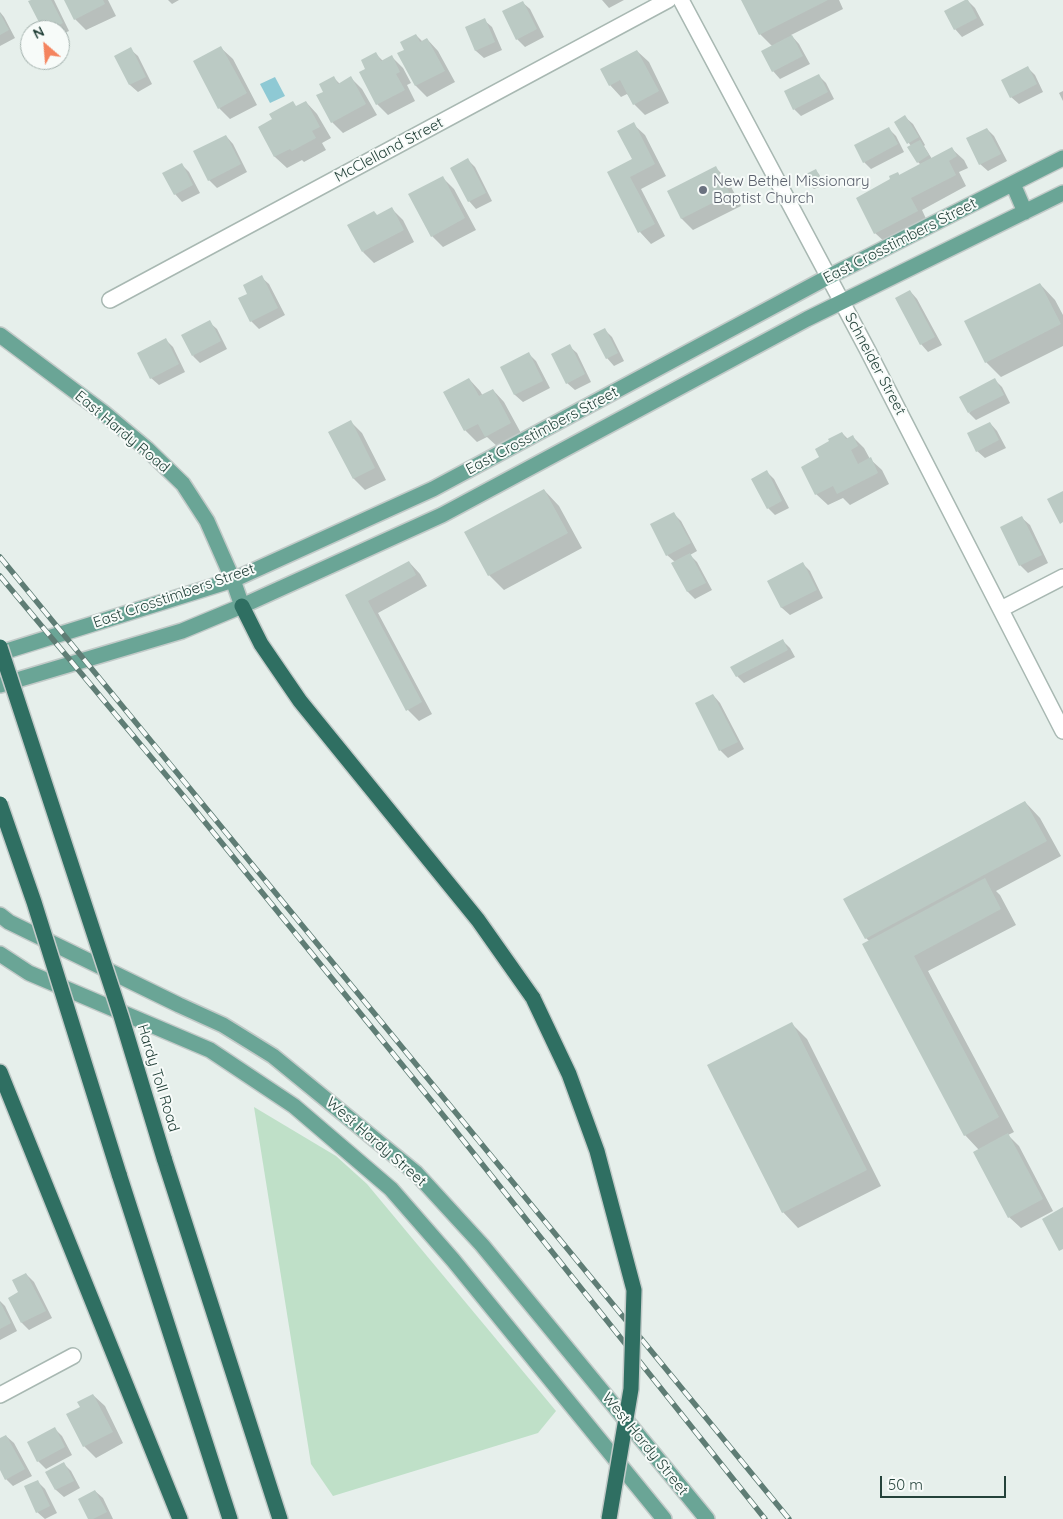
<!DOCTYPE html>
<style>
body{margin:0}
#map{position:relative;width:1063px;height:1519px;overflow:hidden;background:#e6efeb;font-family:Quicksand,sans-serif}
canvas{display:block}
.north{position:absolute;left:20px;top:20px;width:50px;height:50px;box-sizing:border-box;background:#f7fbf9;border:1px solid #a3b1ad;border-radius:50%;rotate:333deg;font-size:14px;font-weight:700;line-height:20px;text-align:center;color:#24423a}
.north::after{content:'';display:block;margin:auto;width:18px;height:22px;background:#f4845f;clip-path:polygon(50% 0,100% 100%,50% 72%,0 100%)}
.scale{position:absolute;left:880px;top:1476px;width:126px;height:22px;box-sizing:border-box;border:2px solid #24423a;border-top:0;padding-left:6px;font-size:15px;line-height:18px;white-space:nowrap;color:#24423a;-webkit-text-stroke:4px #f7fbf9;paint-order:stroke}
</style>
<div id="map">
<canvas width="1063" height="1519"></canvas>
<div class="north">N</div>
<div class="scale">50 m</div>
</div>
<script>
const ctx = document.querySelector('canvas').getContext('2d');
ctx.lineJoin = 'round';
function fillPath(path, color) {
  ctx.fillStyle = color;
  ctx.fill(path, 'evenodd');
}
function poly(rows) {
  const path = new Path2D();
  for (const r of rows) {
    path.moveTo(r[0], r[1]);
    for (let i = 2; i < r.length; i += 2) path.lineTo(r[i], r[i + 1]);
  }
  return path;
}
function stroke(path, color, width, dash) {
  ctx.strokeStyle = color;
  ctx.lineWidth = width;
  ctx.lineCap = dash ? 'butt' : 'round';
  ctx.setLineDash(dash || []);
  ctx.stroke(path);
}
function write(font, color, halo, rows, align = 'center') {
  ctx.font = font + ' Quicksand,sans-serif';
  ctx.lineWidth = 4;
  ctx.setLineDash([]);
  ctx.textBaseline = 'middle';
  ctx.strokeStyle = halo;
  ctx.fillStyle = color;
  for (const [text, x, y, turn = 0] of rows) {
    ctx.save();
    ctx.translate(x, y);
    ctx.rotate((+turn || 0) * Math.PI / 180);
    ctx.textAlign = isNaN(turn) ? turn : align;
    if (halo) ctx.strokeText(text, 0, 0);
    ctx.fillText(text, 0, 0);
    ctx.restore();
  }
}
const green = poly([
 [254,1107,336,1156,367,1184,556,1411,538,1433,333,1496,311,1464]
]);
const water = poly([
 [275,77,285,96,270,103,260,84]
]);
const shadow = poly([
 [34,0,54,0,69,31,60,35,60,30,44,30],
 [65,0,108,0,116,16,86,30,75,19],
 [168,0,179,0,172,4],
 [602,0,624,0,609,8],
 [743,0,839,0,843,9,791,35,799,44,810,64,780,79,773,71,772,46,760,34],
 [967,0,975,8,984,25,962,37,955,29],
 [522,2,530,9,544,37,525,47,517,39],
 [0,12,4,17,15,38,0,46],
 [484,20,492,27,502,50,484,58,476,51,466,28],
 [416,35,423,42,427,39,438,51,455,82,427,97,416,86,399,54,406,50],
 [221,48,233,59,257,105,230,119,219,108],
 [130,49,138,56,152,84,138,92,130,85,116,56],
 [637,51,649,62,669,103,645,115,634,104,627,94,621,97,610,85],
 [376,54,383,61,392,57,403,68,411,83,407,85,415,101,388,115,377,104,367,69],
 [1028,68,1035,75,1043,92,1019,104,1011,97],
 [818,75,826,83,834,99,801,116,794,109],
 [333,77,340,84,351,78,362,89,377,115,343,133,332,122,324,92],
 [1063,91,1063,101,1059,93],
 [306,102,317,114,331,138,322,143,326,150,304,162,302,160,287,168,275,157,259,127],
 [905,117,913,124,925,145,924,146,932,159,952,149,964,160,968,168,959,172,966,186,922,210,928,223,887,244,875,233,892,180,898,173,900,176,921,165,918,162,911,146,895,123],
 [633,124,645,135,666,176,641,189,665,236,651,244,640,232,609,172,633,159],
 [889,129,896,136,904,152,871,169,864,162],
 [987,129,994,136,1007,161,988,171,980,164],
 [226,136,233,144,247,172,217,188,209,180],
 [468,160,475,167,492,201,476,209,469,201],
 [181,164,189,172,200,193,182,202,175,194],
 [716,168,727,179,741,206,693,230,682,219,668,192],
 [816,171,819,174,824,185,814,189,811,186],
 [442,177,454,189,476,230,443,247,432,236],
 [392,209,403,220,414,242,374,263,363,252,378,216],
 [261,277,269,284,285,315,259,329,251,321,249,294],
 [1040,284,1055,300,1063,315,1063,346,1001,377,986,362],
 [910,291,917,299,942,345,928,352,921,344],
 [209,322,217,329,227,349,200,363,193,356],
 [605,330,612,337,624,361,614,366,607,358],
 [166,340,173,347,185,372,159,385,151,378],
 [569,346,577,353,591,382,575,390,567,383],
 [529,354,536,361,550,388,523,402,515,395,502,368],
 [469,379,480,391,483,396,493,390,504,402,522,435,498,447,487,437,477,442,465,430,445,392],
 [995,380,1002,387,1010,403,976,420,969,413],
 [351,422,362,433,386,480,365,490,354,479],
 [990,423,997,431,1006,448,985,458,977,451],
 [842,433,848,439,853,437,864,448,870,459,882,470,889,484,850,505,843,498,828,505,816,494,821,458],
 [767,472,774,479,789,508,775,515,768,508],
 [544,490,559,506,582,548,504,590,489,575],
 [674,514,681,521,697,551,690,555,697,562,712,590,695,599,688,592,673,563,675,562,667,555],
 [1022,518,1030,525,1048,563,1028,573,1020,565],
 [409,562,420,574,427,586,378,613,432,714,419,721,408,710,347,596],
 [803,564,810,571,823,598,790,615,782,608,769,581],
 [783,641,790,648,795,657,744,683,737,676],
 [713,695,720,703,744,749,728,758,720,750],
 [1025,802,1040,818,1061,856,996,891,1000,895,1016,925,928,971,1014,1132,1008,1135,1019,1146,1053,1211,1021,1228,1009,1217,979,1150,965,1135,870,942,866,938],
 [792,1024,807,1039,881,1186,798,1228,783,1212],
 [26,1274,34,1282,52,1318,29,1330,22,1323,20,1293],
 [0,1301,5,1306,17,1331,0,1340],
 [93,1395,105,1406,123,1443,96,1458,84,1446],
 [55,1429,62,1436,72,1455,46,1469,38,1461],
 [6,1436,14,1443,32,1476,13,1486,6,1479,0,1468,0,1439],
 [63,1463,71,1471,80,1488,64,1497,56,1490,47,1472],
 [37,1481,45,1489,57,1513,45,1519,37,1512],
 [95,1491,103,1498,113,1519,89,1519]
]);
const building = poly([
 [31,0,51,0,63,23,49,30,43,30,28,1],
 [64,0,103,0,105,4,74,20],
 [741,0,828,0,759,35],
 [965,0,968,0,977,18,954,30,944,11],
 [523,1,537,29,516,40,502,11],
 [0,13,9,30,0,35],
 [485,18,495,42,475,51,465,27],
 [416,34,420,42,427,38,445,71,415,86,397,53,404,50,400,42],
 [792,35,803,56,772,72,761,51],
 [221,46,247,93,218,109,193,61],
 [131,47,146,77,129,85,114,56],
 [637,50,659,91,633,105,620,80,609,86,600,69],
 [376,52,381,61,392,55,400,72,396,74,405,90,376,105,359,72,365,69,361,60],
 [1028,66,1037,84,1010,98,1001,80],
 [819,74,828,92,793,110,784,91],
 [334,76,338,84,351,76,366,104,331,123,316,95,323,92,319,84],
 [293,101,296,106,306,101,320,127,312,131,316,138,292,151,290,149,274,157,258,127,272,119,269,114],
 [905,115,919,137,907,144,894,122],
 [634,122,655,164,630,177,655,224,638,233,607,172,632,159,617,131],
 [889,127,898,144,863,163,854,145],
 [987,128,1001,154,979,165,966,138],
 [226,135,241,164,208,181,193,151],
 [920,140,929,155,917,163,907,147],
 [952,147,957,156,949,161,956,175,911,198,918,211,874,234,856,198,890,179,889,176,898,172,899,175],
 [468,158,486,193,468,202,450,168],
 [182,163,193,185,174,195,162,173],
 [716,166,730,194,681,219,667,191],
 [816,169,822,181,810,187,804,175],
 [443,176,465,218,431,237,408,194],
 [392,207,404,230,362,252,347,225,374,211,377,215],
 [262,275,278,308,250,322,238,298,247,294,243,285],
 [1040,283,1061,324,985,363,964,321],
 [910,290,935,337,920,345,895,298],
 [210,320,221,341,192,356,181,335],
 [605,328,618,353,606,359,593,334],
 [166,338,179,364,150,379,137,353],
 [570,344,585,374,566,384,551,354],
 [529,352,543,381,514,395,500,367],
 [469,378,479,396,493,389,511,423,485,437,478,424,464,431,443,392],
 [995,378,1004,395,968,413,959,397],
 [351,420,375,468,353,479,328,432],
 [990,422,999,440,976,452,967,433],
 [842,432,846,439,853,435,858,446,851,450,858,464,871,457,878,473,837,494,833,486,815,495,801,467,819,457,815,449,829,441,828,439],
 [767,470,782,501,767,509,751,479],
 [544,489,568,533,488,576,464,532],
 [1063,491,1063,522,1060,524,1047,499],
 [674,512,691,543,666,556,650,524],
 [1022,516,1042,555,1019,566,1000,527],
 [690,553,706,583,687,592,671,563],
 [409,561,416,575,368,601,422,702,406,711,345,595],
 [803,562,817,590,781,608,767,581],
 [783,639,788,650,736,677,730,667],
 [713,694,738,742,719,751,695,703],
 [1025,801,1047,841,865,939,843,899],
 [985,878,1001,909,914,956,999,1117,964,1136,862,944],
 [792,1022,867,1170,782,1213,707,1065],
 [1008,1133,1043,1199,1008,1218,973,1152],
 [1063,1207,1063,1249,1059,1251,1042,1219],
 [26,1273,46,1311,21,1323,8,1298,18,1292,12,1280],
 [0,1302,11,1323,0,1329],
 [93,1394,113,1432,83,1447,66,1414,80,1407,77,1402],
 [55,1427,65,1447,37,1462,27,1442],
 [6,1435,25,1469,5,1480,0,1470,0,1438],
 [64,1462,74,1481,55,1490,45,1472],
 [38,1480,50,1506,36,1513,24,1486],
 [95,1490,107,1512,93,1519,88,1519,78,1499]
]);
const minor = poly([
 [681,0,867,349,1063,731],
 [110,300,668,0],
 [1001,609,1063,577],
 [0,1395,73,1356]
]);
const major = poly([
 [1013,184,1025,212],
 [0,335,104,413,147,449,183,484,207,521,233,580,242,606],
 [0,653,233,580,433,489,828,277,1063,158],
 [0,685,182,631,242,606,442,515,807,319,1063,193],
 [0,915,9,922,179,1005,223,1025,273,1056,416,1173,482,1245,707,1519],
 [0,954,29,973,210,1050,294,1106,391,1189,453,1260,664,1519]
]);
const highway = poly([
 [242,606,261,644,300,701,478,920,533,998],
 [0,1072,180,1519],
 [164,1158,280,1519],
 [119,1174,230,1519]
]);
const rail = poly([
 [0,557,789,1519],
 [0,576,191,805,447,1120,765,1519]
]);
const highwayBridge = poly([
 [0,647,121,1016,164,1158],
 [0,804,34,902,119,1174],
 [533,998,569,1074,597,1151,634,1290,631,1389,609,1519]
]);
const markers = [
 [703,190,5,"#6b7280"]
];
const streetNames = [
 ["McClelland Street",389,150,-28],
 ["East Crosstimbers Street",900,241,-27],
 ["Schneider Street",875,364,62],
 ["East Crosstimbers Street",542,431,-28],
 ["East Hardy Road",122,432,40],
 ["East Crosstimbers Street",174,596,-19],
 ["Hardy Toll Road",158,1078,73],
 ["West Hardy Street",376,1142,41],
 ["West Hardy Street",645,1444,51]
];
const worshipNames = [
 ["New Bethel Missionary",713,181],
 ["Baptist Church",713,198]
];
fillPath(green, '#bfe0c8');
fillPath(water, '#8ec9d4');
fillPath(shadow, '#0003');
fillPath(building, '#bbcac4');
stroke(minor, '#a8b8b2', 18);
stroke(major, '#c2cac8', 18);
stroke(highway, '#c2cac8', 18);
stroke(minor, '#fff', 15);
stroke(major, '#6aa596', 15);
stroke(highway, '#2f6f62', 15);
stroke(rail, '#5f7d75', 5.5);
stroke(rail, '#f7fbf9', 4, [11]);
stroke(highwayBridge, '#c2cac8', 18, []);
stroke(highwayBridge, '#2f6f62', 15);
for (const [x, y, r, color] of markers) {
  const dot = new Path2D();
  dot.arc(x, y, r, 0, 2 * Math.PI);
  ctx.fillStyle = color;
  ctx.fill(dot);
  stroke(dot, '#f7fbf9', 2);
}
write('15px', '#24423a', '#f7fbf9', streetNames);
write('15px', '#5b616d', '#f7fbf9', worshipNames, 'left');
</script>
